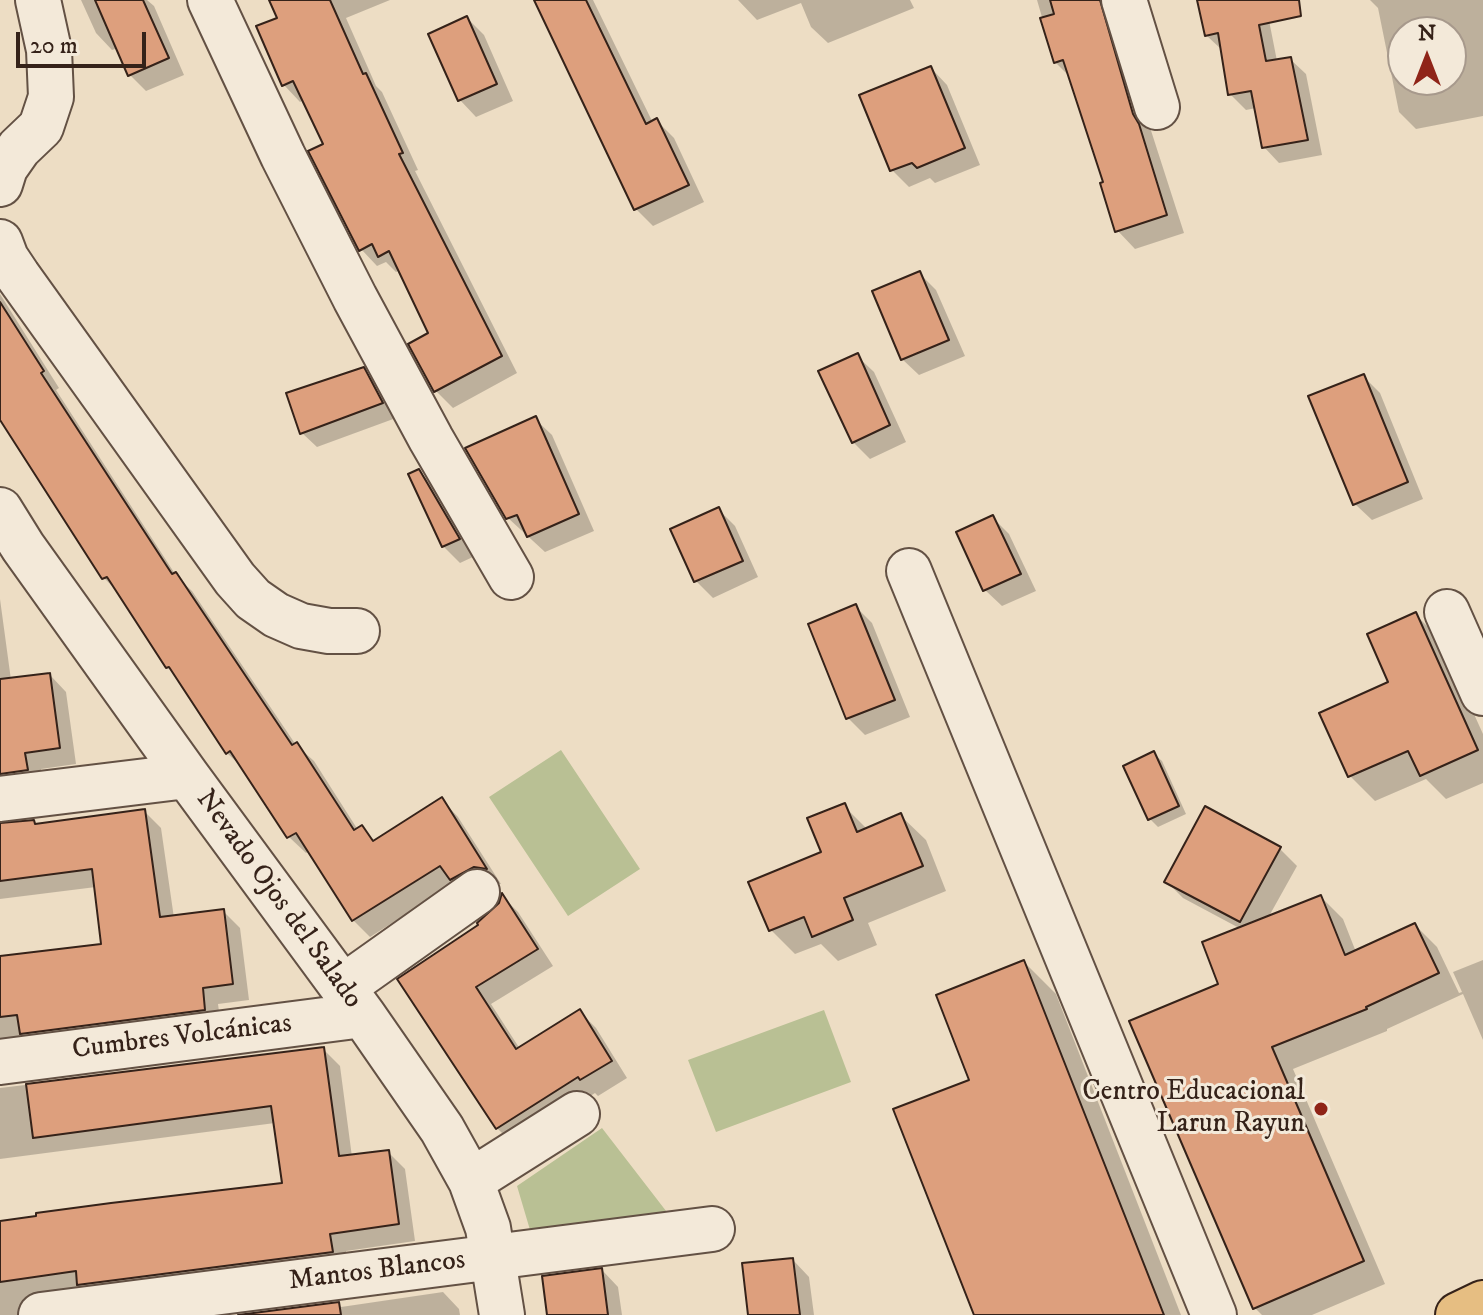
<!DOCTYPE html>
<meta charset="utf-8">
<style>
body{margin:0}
#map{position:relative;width:1483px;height:1315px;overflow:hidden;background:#edddc4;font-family:"IM FELL DW Pica",serif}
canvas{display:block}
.north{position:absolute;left:1387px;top:16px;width:80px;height:80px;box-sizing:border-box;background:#f3e9d9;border:2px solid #a7998c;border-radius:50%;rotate:0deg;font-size:22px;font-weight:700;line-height:32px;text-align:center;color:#352219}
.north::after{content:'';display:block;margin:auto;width:28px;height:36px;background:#8f2418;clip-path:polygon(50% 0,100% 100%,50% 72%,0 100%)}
.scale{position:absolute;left:16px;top:32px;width:130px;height:36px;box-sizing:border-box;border:4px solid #352219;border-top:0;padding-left:10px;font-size:24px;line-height:28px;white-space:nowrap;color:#352219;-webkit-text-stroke:6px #f3e9d9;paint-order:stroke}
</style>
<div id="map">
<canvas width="1483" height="1315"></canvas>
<div class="north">N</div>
<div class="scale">20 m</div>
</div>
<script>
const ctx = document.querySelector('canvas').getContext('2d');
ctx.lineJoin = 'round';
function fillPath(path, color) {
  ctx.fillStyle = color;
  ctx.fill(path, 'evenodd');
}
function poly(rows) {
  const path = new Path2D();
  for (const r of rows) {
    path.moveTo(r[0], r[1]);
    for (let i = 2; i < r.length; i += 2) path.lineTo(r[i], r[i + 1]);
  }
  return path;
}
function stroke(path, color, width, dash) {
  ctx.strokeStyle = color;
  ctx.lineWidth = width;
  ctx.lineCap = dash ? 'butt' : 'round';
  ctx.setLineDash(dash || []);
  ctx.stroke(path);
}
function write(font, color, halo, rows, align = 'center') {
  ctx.font = font + ' "IM FELL DW Pica",serif';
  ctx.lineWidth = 6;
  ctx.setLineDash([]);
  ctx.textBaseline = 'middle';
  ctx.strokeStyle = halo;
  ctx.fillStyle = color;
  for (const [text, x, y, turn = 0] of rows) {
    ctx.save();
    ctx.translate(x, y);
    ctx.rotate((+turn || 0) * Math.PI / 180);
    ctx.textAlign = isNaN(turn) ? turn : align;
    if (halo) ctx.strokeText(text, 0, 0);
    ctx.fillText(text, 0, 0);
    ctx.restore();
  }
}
const green = poly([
 [561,750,640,869,568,916,489,797],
 [824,1010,851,1082,716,1132,688,1060],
 [602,1128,673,1220,533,1240,517,1186]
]);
const shadow = poly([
 [81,0,147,0,154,6,184,75,146,91,130,75,118,48,112,50,96,33],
 [271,0,390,0,346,18,376,86,382,92,418,170,415,171,517,373,453,408,436,391,411,345,431,334,400,270,396,272,386,262,377,266,361,249,326,145,304,100,300,102,284,85,279,19],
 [536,0,593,0,653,123,657,121,674,138,704,202,653,226,636,209],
 [738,0,910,0,914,8,828,43,811,27,801,3,757,20],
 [1037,0,1113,0,1118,28,1184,233,1135,249,1117,230,1105,184,1071,78,1055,62],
 [1199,0,1265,0,1277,61,1290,59,1306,74,1322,155,1279,163,1264,147,1256,108,1246,110,1230,94,1222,50,1206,35],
 [1370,0,1483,0,1483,116,1416,129,1399,112,1378,8],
 [1403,32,1451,32,1451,80,1403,80],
 [467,18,484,35,513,101,476,117,460,100],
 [931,68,947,85,980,165,935,183,930,178,909,187,892,170,861,96],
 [919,273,936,290,965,356,919,375,902,359],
 [0,294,59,388,56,390,177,577,192,591,296,745,314,761,358,830,362,828,376,842,442,800,458,817,501,884,455,883,370,937,353,920,309,851,306,853,289,837,244,769,227,753,179,679,168,667,121,595,104,578,0,410],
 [857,356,874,372,906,442,870,459,853,442],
 [363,369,378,384,396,418,317,447,302,433],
 [1363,376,1380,393,1423,499,1372,520,1355,504],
 [535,419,552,435,594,531,545,552,508,518],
 [419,471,436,488,475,556,460,563,443,546],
 [718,509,735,526,758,577,713,598,696,581,673,530],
 [992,517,1009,534,1036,591,1002,606,985,590],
 [0,599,11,680,50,675,66,692,76,764,41,769,44,787,0,797],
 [855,606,872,623,910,717,865,735,848,718],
 [1415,614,1440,639,1483,734,1483,783,1446,799,1426,779,1375,801,1350,776,1391,683],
 [1154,754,1162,761,1186,814,1158,827,1150,819],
 [844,806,868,830,901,816,926,840,946,891,868,923,877,945,838,961,821,944,795,954,771,930,824,853],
 [1205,809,1280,849,1297,866,1268,918,1321,897,1343,919,1356,952,1415,925,1437,947,1459,993,1462,992,1453,972,1483,960,1483,1040,1463,994,1387,1029,1387,1031,1293,1069,1385,1284,1312,1315,1262,1315,1255,1308,1221,985,1241,929,1183,898,1166,881],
 [144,811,161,828,174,918,223,911,240,928,249,1000,218,1004,221,1026,0,1060,0,959,104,946,96,887,0,899,0,825,34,822,37,825],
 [503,897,518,912,553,966,491,1004,520,1049,580,1012,596,1028,627,1078,598,1096,595,1093,514,1145,497,1128,400,980,481,926,501,904],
 [1024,962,1056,994,1181,1315,976,1315,972,1081],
 [323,1049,340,1066,352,1157,388,1152,405,1169,415,1241,346,1251,348,1269,40,1315,0,1315,0,1222,284,1185,275,1123,0,1159,0,1088],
 [793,1260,809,1277,814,1315,750,1315],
 [602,1270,618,1287,622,1315,550,1315],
 [443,1292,459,1309,460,1315,253,1315,338,1304,341,1307]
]);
const building = poly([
 [95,0,143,0,169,58,128,76,95,0],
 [269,0,330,0,363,74,366,73,403,153,399,154,502,356,434,392,408,344,428,333,389,251,378,257,372,244,359,251,308,151,323,144,293,81,282,86,256,26,277,18,269,0],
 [534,0,586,0,646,124,657,118,689,185,634,210,534,0],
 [1050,0,1100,0,1133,114,1139,124,1167,215,1115,232,1100,183,1103,182,1063,60,1054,63,1040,18,1054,14,1050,0],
 [1197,0,1299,0,1301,16,1259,25,1266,61,1291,57,1308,140,1262,148,1251,91,1228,95,1218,33,1205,36,1197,0],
 [467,16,497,84,458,101,428,34,467,16],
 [931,66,965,148,917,168,912,163,890,171,859,95,931,66],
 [920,271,949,340,901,360,872,291,920,271],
 [0,302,44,371,41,373,172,574,176,572,292,745,297,742,354,830,362,825,373,841,442,797,487,869,474,867,450,880,440,866,352,921,296,833,287,838,230,751,226,754,169,667,166,668,107,577,102,579,0,420,0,302],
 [858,353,890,425,852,443,818,371,858,353],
 [364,367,383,403,300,434,286,393,364,367],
 [1364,374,1408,482,1353,505,1308,396,1364,374],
 [536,416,579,514,527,537,517,515,506,519,465,448,536,416],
 [419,469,460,539,442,547,408,474,419,469],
 [719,507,743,561,694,582,670,529,719,507],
 [993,515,1021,574,983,591,956,532,993,515],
 [856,604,895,700,846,719,808,624,856,604],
 [1416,612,1478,750,1420,776,1408,751,1348,777,1319,713,1388,682,1367,634,1416,612],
 [50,673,60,748,25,753,28,770,0,774,0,679,50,673],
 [1154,751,1179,806,1148,820,1123,766,1154,751],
 [845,803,857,832,901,813,923,866,844,898,853,920,812,937,804,917,769,931,748,882,821,852,807,818,845,803],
 [1205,806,1281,847,1240,922,1164,882,1205,806],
 [145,809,160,917,224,909,233,984,203,988,205,1010,20,1034,17,1015,0,1017,0,956,101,944,92,869,0,881,0,823,34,820,35,824,145,809],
 [502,893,538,949,476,987,516,1049,580,1009,612,1061,580,1080,578,1077,496,1129,397,979,478,925,477,923,499,903,502,893],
 [1321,895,1345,955,1415,923,1439,973,1366,1007,1367,1009,1272,1047,1364,1261,1253,1309,1129,1021,1218,984,1202,942,1321,895],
 [1024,960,1164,1315,974,1315,893,1109,969,1080,936,995,1024,960],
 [324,1047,339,1156,389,1150,399,1224,330,1234,333,1252,77,1285,76,1271,0,1282,0,1221,36,1216,36,1213,111,1203,282,1183,271,1106,33,1138,26,1084,324,1047],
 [793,1258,800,1315,748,1315,742,1263,793,1258],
 [602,1268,608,1315,547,1315,542,1276,602,1268],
 [339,1302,341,1315,238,1315,339,1302]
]);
const minor = poly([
 [210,0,283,156,355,298,431,439,511,577],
 [1124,0,1157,107],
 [0,184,5,168,19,148,41,127,51,97,49,50,38,0],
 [0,242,6,258,18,276,235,579,253,599,276,615,301,626,329,631,357,631],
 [0,510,23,547,187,776,363,1015,442,1129,471,1181,488,1228,502,1315],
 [909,571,1214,1315],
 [1447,612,1483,693],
 [0,799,187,776],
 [343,987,477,892],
 [0,1062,363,1015],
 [471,1181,577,1114],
 [41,1315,712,1229]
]);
const major = poly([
 [1458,1315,1483,1303]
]);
const markers = [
 [1321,1109,8,"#8f2418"]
];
const streetNames = [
 ["Nevado Ojos del Salado",278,900,54],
 ["Cumbres Volcánicas",182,1038,-7],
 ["Mantos Blancos",377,1272,-7]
];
const poiNames = [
 ["Centro Educacional",1305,1093],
 ["Larun Rayun",1305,1125]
];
fillPath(green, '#b9c094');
fillPath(shadow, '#0003');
fillPath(building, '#dd9f7d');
stroke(building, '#352219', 2);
stroke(minor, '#635144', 48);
stroke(major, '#352219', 48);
stroke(minor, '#f3e9d9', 44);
stroke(major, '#e6be82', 44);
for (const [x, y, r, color] of markers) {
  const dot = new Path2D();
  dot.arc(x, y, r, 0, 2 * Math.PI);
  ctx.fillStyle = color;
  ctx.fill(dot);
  stroke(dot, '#f3e9d9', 3);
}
write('28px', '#352219', '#f3e9d9', streetNames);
write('28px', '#352219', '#f3e9d9', poiNames, 'right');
</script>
